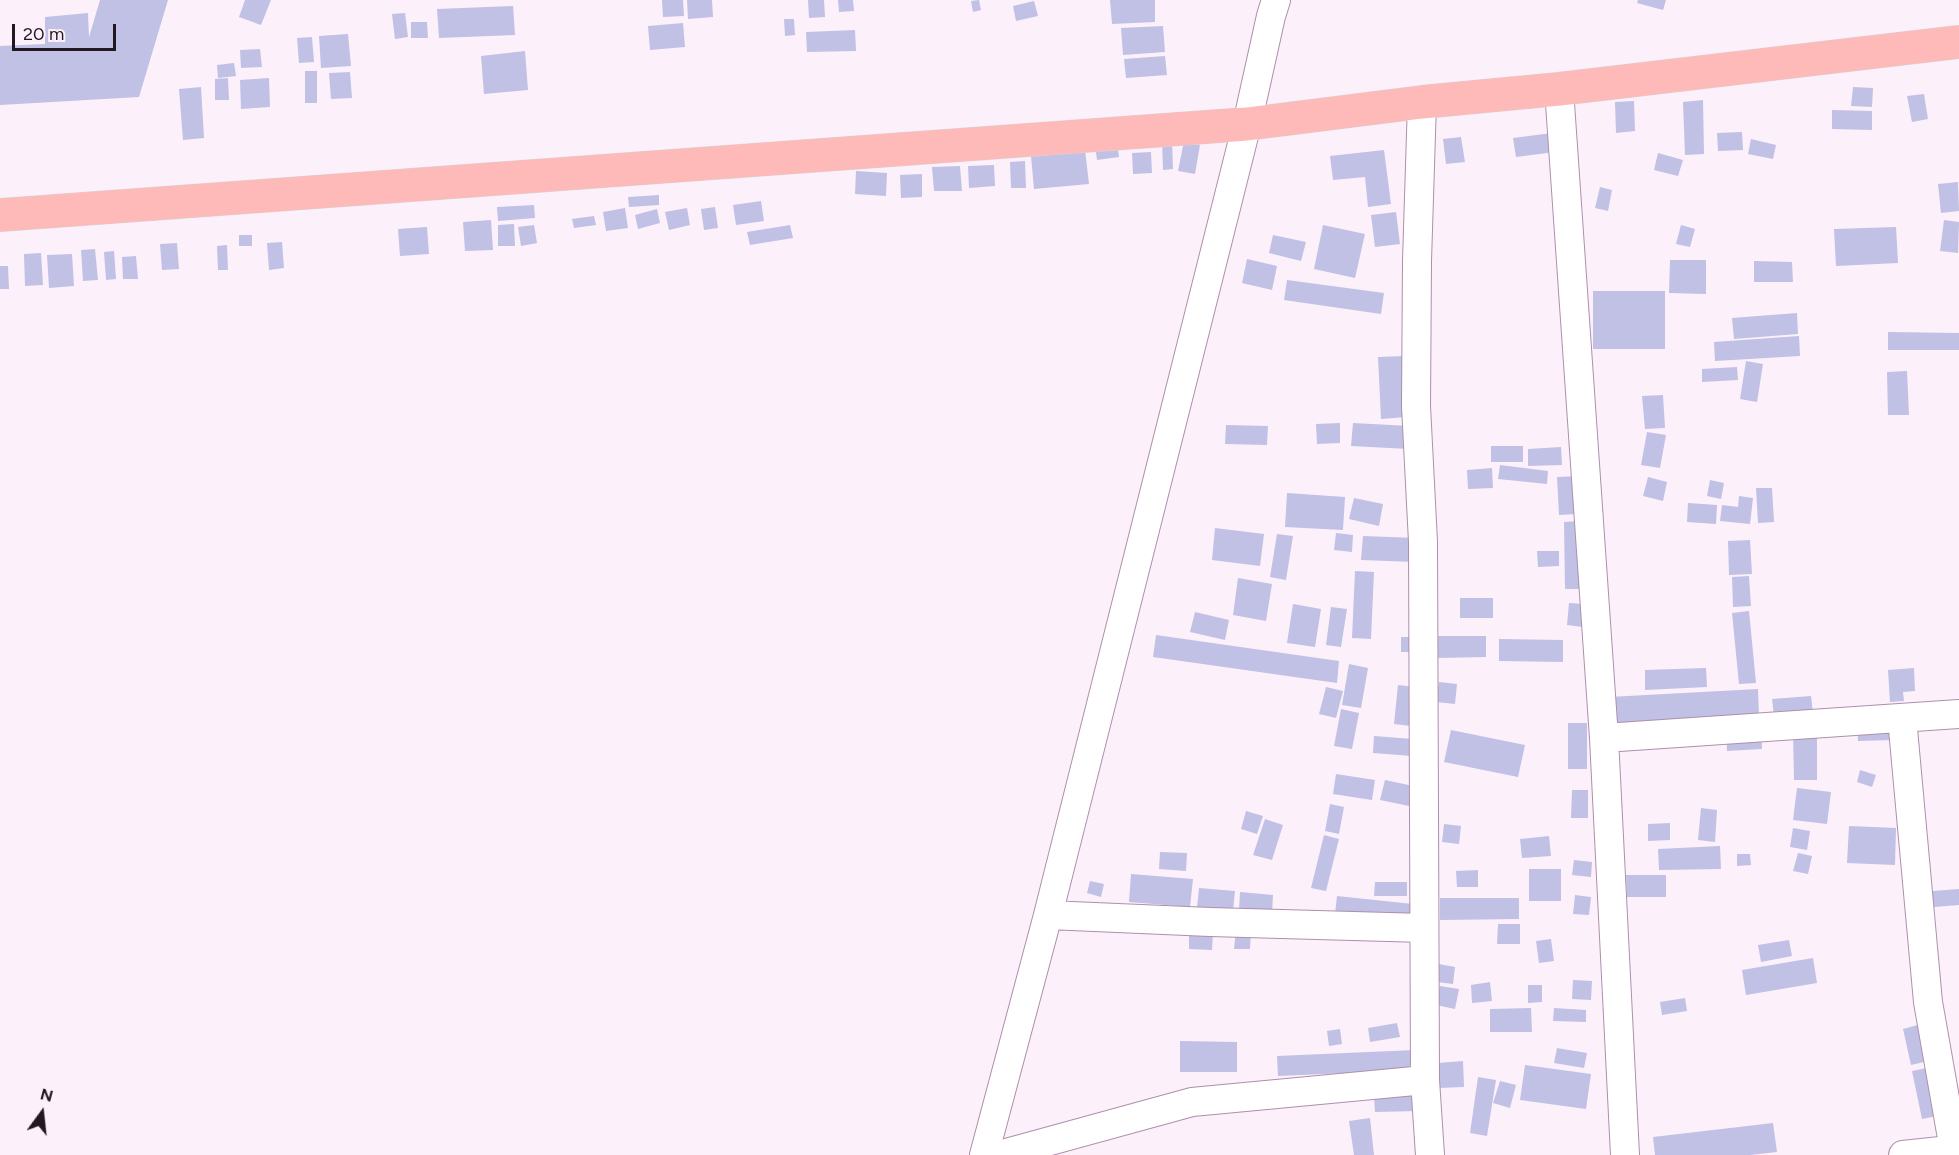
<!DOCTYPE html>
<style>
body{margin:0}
#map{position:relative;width:1959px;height:1155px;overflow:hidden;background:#fcf0fb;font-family:Figtree,sans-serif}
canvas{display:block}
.north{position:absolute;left:12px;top:1083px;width:60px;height:60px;-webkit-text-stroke:4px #fcf0fb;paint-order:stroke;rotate:15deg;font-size:16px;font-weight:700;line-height:24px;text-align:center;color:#221821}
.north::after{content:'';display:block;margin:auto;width:21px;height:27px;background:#221821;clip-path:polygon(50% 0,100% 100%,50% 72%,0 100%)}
.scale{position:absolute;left:12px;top:24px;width:104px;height:27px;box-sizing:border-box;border:3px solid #221821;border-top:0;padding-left:8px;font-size:18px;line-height:21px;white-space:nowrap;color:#221821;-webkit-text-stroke:4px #fcf0fb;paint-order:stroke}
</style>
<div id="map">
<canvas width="1959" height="1155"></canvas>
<div class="north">N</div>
<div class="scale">20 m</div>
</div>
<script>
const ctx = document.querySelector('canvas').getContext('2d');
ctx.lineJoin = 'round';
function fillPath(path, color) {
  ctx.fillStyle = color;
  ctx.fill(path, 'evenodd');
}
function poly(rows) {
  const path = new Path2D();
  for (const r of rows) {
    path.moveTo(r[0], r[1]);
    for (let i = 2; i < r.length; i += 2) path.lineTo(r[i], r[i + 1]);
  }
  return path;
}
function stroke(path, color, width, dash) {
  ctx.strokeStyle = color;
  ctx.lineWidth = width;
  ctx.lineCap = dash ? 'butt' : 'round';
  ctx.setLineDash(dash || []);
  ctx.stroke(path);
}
const building = poly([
 [100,0,168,0,139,97,0,105,0,46,45,44,45,17,88,13,89,37],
 [245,0,271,0,261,25,239,17],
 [662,0,683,0,684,16,663,17],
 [687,0,712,0,713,17,688,19],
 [808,0,824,0,825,17,809,18],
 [838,0,853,0,854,11,839,12],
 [979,0,981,10,973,12,971,1],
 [1110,0,1155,0,1155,22,1112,24],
 [1638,0,1666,0,1663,10,1637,3],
 [1034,1,1038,16,1016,21,1013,6],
 [513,6,515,35,439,38,437,9],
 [405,13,408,37,395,39,392,14],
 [784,19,794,19,795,35,785,36],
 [411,22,427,22,428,38,411,38],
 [683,23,685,47,650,50,648,26],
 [1163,26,1165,52,1123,55,1121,28],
 [855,30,856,51,807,52,806,32],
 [348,34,351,66,321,68,319,36],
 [312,37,314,62,299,63,297,38],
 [260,49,262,67,241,68,240,50],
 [525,51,528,90,484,94,481,56],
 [1165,56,1167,75,1126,78,1124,59],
 [234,63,236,76,218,78,217,65],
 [305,71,317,71,317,103,305,103],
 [350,72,352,98,331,99,329,73],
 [228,78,229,100,215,100,215,79],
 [269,78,270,107,241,109,240,80],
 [201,87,204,138,183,140,179,89],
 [1853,87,1873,88,1872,107,1851,106],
 [1924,94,1928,119,1912,122,1907,96],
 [1703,100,1704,154,1685,155,1683,102],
 [1634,101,1635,131,1616,133,1615,102],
 [1832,110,1872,111,1872,130,1832,129],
 [1742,132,1743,150,1718,151,1717,133],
 [1552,133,1555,152,1516,157,1513,138],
 [1461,137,1465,162,1446,164,1443,139],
 [1751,139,1776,145,1773,159,1748,154],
 [1172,140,1173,169,1163,170,1162,141],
 [1117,141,1119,157,1097,160,1095,144],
 [1184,141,1200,145,1195,174,1178,171],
 [1085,150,1089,184,1034,189,1031,156],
 [1384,150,1391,204,1368,207,1365,177,1333,180,1330,156],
 [1151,152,1152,173,1133,174,1132,153],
 [1658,153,1683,160,1678,176,1654,170],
 [1025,161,1026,188,1011,188,1010,162],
 [994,165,995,186,969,188,968,166],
 [960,166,962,191,934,191,932,167],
 [856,171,887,173,886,196,855,194],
 [922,174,922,197,901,198,900,175],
 [1958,182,1959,211,1941,213,1938,184],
 [1600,187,1612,190,1608,211,1595,208],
 [659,195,659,205,629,207,628,197],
 [761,201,764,221,736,225,733,205],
 [534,205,535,218,498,221,497,207],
 [715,207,718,228,704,230,701,209],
 [625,208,628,228,606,231,603,212],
 [687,208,690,225,669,230,665,212],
 [657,209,660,223,638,229,635,215],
 [1396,212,1400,244,1375,247,1371,215],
 [594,216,596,225,574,228,572,219],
 [491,220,493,250,465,251,463,222],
 [1944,220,1959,222,1958,253,1940,251],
 [514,224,515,246,498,246,498,225],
 [534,225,537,243,521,246,518,227],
 [790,225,793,238,750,245,747,232],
 [1323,225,1365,234,1355,278,1314,269],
 [1681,225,1695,229,1690,247,1676,244],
 [427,227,429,254,400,256,398,229],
 [1896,227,1898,263,1836,266,1834,229],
 [239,235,252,235,252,246,239,246],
 [1273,235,1306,242,1301,261,1269,253],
 [282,242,284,268,269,270,267,243],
 [177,243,179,269,162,270,160,244],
 [227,245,228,270,218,270,217,246],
 [95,249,98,280,83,281,81,250],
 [114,251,116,279,106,280,104,252],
 [41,253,43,285,25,286,24,254],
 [72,254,74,286,49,288,47,255],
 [136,256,138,279,123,279,122,257],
 [1247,259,1277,266,1272,290,1242,283],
 [1670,260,1706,260,1706,294,1669,293],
 [1754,261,1792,262,1793,282,1754,282],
 [0,266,8,266,9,289,0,289],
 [1287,280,1384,293,1381,314,1284,300],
 [1593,291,1665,291,1665,349,1593,349],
 [1797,313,1798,334,1734,339,1732,318],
 [1888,332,1959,333,1959,350,1888,350],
 [1799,336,1800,356,1715,361,1714,342],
 [1404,356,1407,417,1381,419,1378,357],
 [1746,361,1763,364,1757,402,1740,399],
 [1737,367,1738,380,1702,382,1702,369],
 [1907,371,1909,415,1888,415,1887,372],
 [1663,395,1665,428,1645,429,1642,396],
 [1340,423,1340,443,1317,444,1316,424],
 [1353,423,1410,426,1408,449,1351,446],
 [1226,425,1268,426,1267,445,1225,444],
 [1647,432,1666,435,1660,468,1641,465],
 [1491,446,1523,446,1523,462,1491,462],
 [1561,447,1562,465,1528,466,1528,449],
 [1500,465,1548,471,1547,484,1498,479],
 [1492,468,1493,488,1468,489,1467,470],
 [1578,476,1578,514,1559,515,1557,477],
 [1648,477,1667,482,1663,501,1643,496],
 [1710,480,1724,483,1721,499,1707,496],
 [1756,488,1772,488,1774,522,1758,523],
 [1287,493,1345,497,1343,530,1285,527],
 [1739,496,1753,498,1750,524,1720,521,1722,505,1738,507],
 [1354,498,1383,504,1379,526,1349,519],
 [1688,503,1717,505,1716,524,1687,522],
 [1579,521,1582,589,1565,589,1564,522],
 [1215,528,1264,534,1260,566,1212,560],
 [1336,533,1353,535,1352,552,1334,550],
 [1277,534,1293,536,1286,580,1270,577],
 [1363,536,1416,538,1415,562,1361,560],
 [1750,540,1752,574,1729,575,1728,541],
 [1537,551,1559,551,1559,566,1538,567],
 [1355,571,1374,572,1371,639,1352,638],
 [1749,576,1751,606,1733,607,1732,577],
 [1238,578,1272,584,1266,621,1233,615],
 [1460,598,1493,598,1493,618,1460,618],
 [1569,603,1584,604,1583,627,1567,625],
 [1293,604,1321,609,1315,647,1287,643],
 [1331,607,1347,609,1341,647,1326,645],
 [1749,611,1756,683,1739,684,1732,613],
 [1195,612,1229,620,1225,640,1190,632],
 [1156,635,1339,661,1337,683,1153,657],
 [1438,636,1486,636,1486,657,1438,658],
 [1401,637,1417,637,1417,652,1401,652],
 [1499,639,1563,640,1563,662,1499,661],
 [1349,664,1368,668,1361,708,1342,705],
 [1706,668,1707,687,1645,690,1645,670],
 [1914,668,1915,691,1903,692,1904,701,1890,702,1888,670],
 [1439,682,1457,684,1455,704,1436,702],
 [1398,685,1415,687,1411,726,1394,724],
 [1326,687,1343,691,1336,718,1319,714],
 [1758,689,1759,718,1611,724,1609,697],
 [1811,696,1813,713,1774,716,1772,699],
 [1341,709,1359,713,1352,749,1334,746],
 [1568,723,1587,723,1587,769,1568,769],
 [1893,723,1893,740,1858,741,1857,724],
 [1793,729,1817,729,1817,780,1794,780],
 [1451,730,1525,745,1518,777,1444,762],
 [1761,730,1762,749,1727,751,1726,731],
 [1374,736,1413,739,1412,756,1373,753],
 [1860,770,1876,775,1872,787,1857,782],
 [1336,774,1375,780,1372,800,1333,794],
 [1385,780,1418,787,1414,807,1380,800],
 [1797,788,1831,792,1827,824,1793,820],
 [1572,790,1588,790,1588,818,1571,818],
 [1330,804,1344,807,1339,834,1325,831],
 [1701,808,1717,810,1715,842,1698,840],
 [1246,811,1263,816,1257,834,1241,829],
 [1265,819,1283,825,1272,860,1253,855],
 [1670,823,1670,840,1648,841,1648,824],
 [1444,824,1461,826,1459,844,1442,842],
 [1849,826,1896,828,1895,865,1847,863],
 [1793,828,1810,831,1807,850,1790,847],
 [1324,835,1339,839,1326,891,1311,888],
 [1549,836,1551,856,1522,858,1520,839],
 [1720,846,1721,869,1659,870,1658,849],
 [1160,852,1187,853,1186,871,1159,869],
 [1798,853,1812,856,1808,874,1793,871],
 [1737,854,1750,854,1751,865,1737,866],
 [1574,860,1592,862,1591,877,1572,875],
 [1529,869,1561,869,1561,901,1529,901],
 [1478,870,1478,887,1457,887,1456,871],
 [1131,874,1193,879,1190,907,1129,902],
 [1626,875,1666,875,1666,897,1627,897],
 [1090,881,1104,884,1101,897,1087,893],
 [1375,882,1407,882,1407,896,1374,896],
 [1199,888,1235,891,1233,911,1197,908],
 [1959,889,1959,905,1922,908,1920,892],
 [1240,892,1273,895,1272,913,1239,910],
 [1575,895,1591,897,1589,915,1573,914],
 [1337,896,1413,904,1412,921,1335,914],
 [1440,898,1519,898,1519,919,1440,920],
 [1498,924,1520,924,1520,944,1497,944],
 [1236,929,1251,930,1250,949,1234,949],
 [1189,931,1213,932,1212,950,1189,949],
 [1551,939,1554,961,1539,963,1536,941],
 [1789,940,1792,956,1761,962,1758,945],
 [1813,958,1817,983,1746,995,1742,970],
 [1439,964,1455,967,1453,984,1437,982],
 [1573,980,1592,981,1591,1000,1572,999],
 [1490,982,1492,1001,1472,1003,1471,985],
 [1528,985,1542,985,1542,1002,1528,1003],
 [1440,986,1459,989,1455,1009,1436,1005],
 [1685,998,1687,1011,1662,1015,1660,1002],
 [1531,1008,1532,1032,1490,1032,1490,1009],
 [1554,1008,1586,1010,1586,1022,1553,1021],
 [1397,1023,1400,1037,1370,1042,1368,1028],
 [1925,1023,1933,1060,1911,1065,1903,1029],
 [1340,1029,1342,1044,1329,1046,1327,1031],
 [1180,1041,1237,1042,1237,1072,1180,1072],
 [1557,1048,1587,1053,1584,1068,1554,1063],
 [1415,1050,1416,1070,1278,1076,1277,1056],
 [1463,1061,1464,1087,1439,1088,1438,1063],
 [1525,1065,1591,1074,1586,1109,1520,1100],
 [1932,1067,1942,1115,1922,1119,1912,1071],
 [1478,1077,1496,1080,1487,1136,1470,1133],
 [1500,1081,1516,1085,1510,1108,1493,1103],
 [1419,1095,1419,1111,1375,1112,1374,1096],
 [1370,1118,1374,1155,1354,1155,1349,1121],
 [1773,1123,1777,1152,1750,1155,1655,1155,1653,1137]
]);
const street = poly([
 [1559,89,1604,738,1625,1155],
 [1422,102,1417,261,1416,406,1423,542,1425,1080,1430,1155],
 [1902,718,1928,1002,1955,1155],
 [1604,738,1959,714],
 [1048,915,1210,922,1424,928],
 [984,1155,1048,915,1247,124,1271,16,1276,0],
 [999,1155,1192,1102,1425,1080],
 [1903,1155,1959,1149]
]);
const primary = poly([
 [0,215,1247,124,1422,102,1559,89,1959,42]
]);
fillPath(building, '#c0c1e5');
stroke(street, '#ad90aa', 30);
stroke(primary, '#d7d5d7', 34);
stroke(street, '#fff', 28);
stroke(primary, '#feb9b9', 33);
</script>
